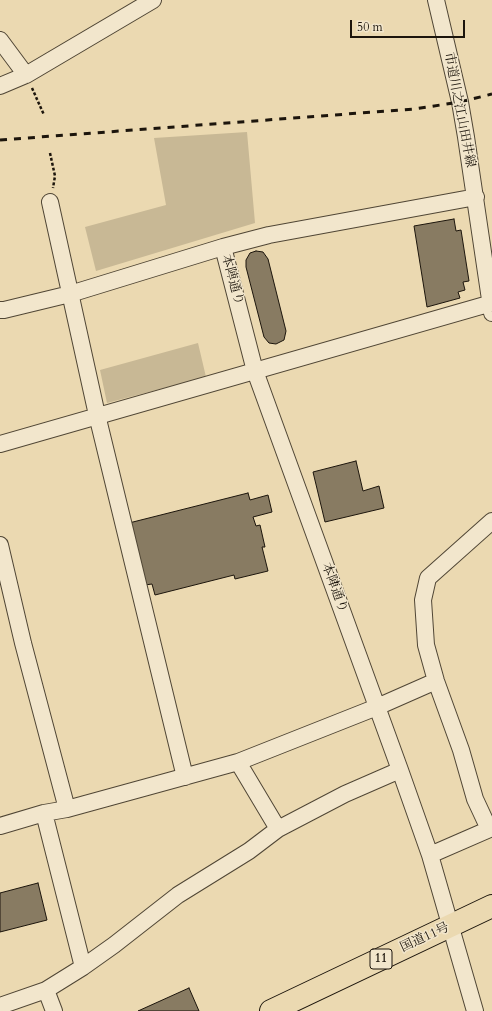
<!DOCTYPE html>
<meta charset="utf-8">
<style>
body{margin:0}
#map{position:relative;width:492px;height:1011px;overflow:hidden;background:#ebd9b1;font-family:Cardo,serif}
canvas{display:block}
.scale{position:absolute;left:350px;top:20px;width:115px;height:18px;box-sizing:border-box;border:2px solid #1c150c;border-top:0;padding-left:5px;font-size:12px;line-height:14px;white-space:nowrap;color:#1c150c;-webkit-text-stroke:3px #f2e6cc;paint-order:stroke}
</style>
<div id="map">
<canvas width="492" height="1011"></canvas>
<div class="scale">50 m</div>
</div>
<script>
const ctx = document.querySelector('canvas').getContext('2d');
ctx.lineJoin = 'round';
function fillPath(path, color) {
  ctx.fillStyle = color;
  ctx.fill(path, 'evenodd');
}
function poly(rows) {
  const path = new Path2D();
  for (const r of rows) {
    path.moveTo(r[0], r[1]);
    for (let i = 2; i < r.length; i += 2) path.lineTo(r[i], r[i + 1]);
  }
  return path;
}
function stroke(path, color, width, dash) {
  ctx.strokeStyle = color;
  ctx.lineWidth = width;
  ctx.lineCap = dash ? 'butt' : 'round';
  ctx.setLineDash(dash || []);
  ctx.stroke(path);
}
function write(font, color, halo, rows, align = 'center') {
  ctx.font = font + ' Cardo,"Noto Serif JP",serif';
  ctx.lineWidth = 3;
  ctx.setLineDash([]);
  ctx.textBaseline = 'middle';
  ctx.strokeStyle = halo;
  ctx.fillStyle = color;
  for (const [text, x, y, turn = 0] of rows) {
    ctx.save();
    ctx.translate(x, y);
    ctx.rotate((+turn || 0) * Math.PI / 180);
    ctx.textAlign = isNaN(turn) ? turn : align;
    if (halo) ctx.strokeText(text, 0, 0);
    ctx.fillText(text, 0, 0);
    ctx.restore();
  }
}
const green = poly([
 [247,132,255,223,96,271,85,227,166,205,154,138],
 [198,343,206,377,107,403,100,370]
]);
const building = poly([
 [454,219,456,231,461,230,469,281,463,282,465,290,458,292,460,298,427,307,414,226,454,219],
 [256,251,263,252,268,259,286,331,284,340,276,344,269,343,264,337,246,267,246,260,250,253,256,251],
 [356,461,363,491,379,486,384,508,325,522,313,472,356,461],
 [248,493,250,500,268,495,272,512,253,517,256,526,260,525,265,547,262,547,268,571,235,579,234,575,155,595,152,584,145,585,129,523,248,493],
 [38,883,47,920,0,932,0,893,38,883],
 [189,988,199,1011,138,1011,189,988]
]);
const path = poly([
 [32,88,44,115],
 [50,153,55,176,53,188]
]);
const minor = poly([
 [436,0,460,102,466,137,492,313],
 [0,40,26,75],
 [0,86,26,75,153,0],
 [50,202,97,415,185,777],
 [223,247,255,371,400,770,430,855,475,1011],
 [0,310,4,310,70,294,223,247,269,235,476,197],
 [0,444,492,303],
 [0,545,23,643,67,809],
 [238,762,278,829],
 [44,813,83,967],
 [0,826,44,813,67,809,238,762,377,707,436,681],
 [489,829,475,799,461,750,436,681,426,645,423,600,428,578,492,521],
 [430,855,492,828],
 [46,990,54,1011],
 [0,1006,46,990,83,967,114,945,178,895,249,851,278,829,345,794,400,770]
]);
const highway = poly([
 [271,1011,492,906]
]);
const rail = poly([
 [0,140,414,109,460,102,492,94]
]);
const shields = [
 [381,959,22]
];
const shieldNames = [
 ["11",381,959]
];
const streetNames = [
 ["市道川之江山田井線",459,110,79],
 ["本陣通り",232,280,75],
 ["本陣通り",334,588,70],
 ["国道11号",425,938,-25]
];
fillPath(green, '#c8b895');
fillPath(building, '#887b62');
stroke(building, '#1c150c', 1);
stroke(minor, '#504635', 18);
stroke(highway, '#1c150c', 24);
stroke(path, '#1c150c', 2.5, [3, 2]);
stroke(minor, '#f2e6cc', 16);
stroke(highway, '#ebd9b1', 22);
stroke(rail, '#1c150c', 3, [7, 7]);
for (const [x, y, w] of shields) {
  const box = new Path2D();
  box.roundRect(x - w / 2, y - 10, w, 20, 3);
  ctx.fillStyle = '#f2e6cc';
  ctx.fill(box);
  stroke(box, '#1c150c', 1);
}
write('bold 12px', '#1c150c', null, shieldNames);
write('13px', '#1c150c', '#f2e6cc', streetNames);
</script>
